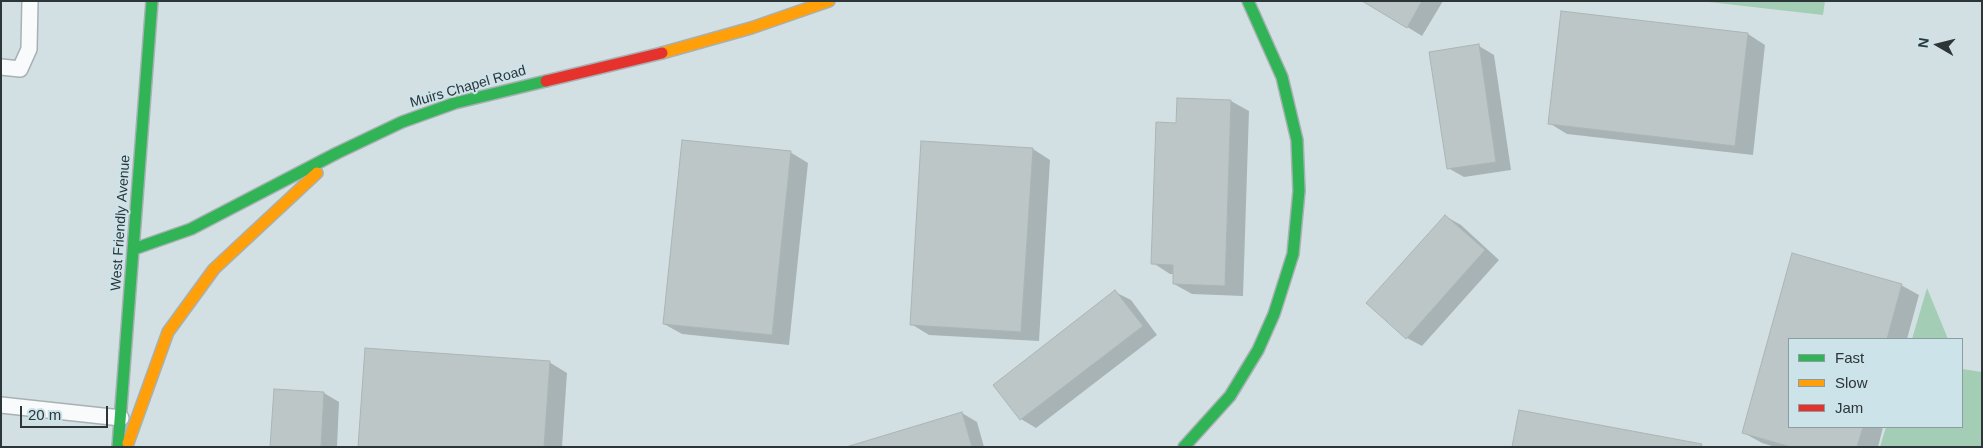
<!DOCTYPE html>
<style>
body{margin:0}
#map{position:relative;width:1983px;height:448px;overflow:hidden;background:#d3e0e3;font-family:Helvetica,sans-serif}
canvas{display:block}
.frame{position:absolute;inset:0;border:2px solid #2c3537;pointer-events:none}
.legend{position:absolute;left:1788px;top:338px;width:175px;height:90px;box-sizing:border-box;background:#cce3ea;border:1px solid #8c9da2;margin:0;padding:6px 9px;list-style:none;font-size:15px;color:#2c3537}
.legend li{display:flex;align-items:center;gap:10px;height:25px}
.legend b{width:25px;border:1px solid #8c9da2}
.north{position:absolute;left:1913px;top:20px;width:50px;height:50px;-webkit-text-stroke:4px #cce3ea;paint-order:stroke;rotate:278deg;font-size:14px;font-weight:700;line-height:20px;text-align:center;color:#2c3537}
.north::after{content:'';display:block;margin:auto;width:18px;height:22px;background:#2c3537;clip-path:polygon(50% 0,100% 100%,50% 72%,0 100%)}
.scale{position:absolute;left:20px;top:406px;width:88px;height:22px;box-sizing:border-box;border:2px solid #2c3537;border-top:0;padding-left:6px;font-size:15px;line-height:18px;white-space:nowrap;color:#2c3537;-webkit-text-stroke:4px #cce3ea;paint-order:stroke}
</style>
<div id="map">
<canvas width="1983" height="448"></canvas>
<div class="frame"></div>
<ul class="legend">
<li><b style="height:6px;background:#30b455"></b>Fast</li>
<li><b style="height:6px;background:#ff9f0a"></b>Slow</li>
<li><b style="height:6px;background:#e5322d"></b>Jam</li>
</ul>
<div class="north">N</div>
<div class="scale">20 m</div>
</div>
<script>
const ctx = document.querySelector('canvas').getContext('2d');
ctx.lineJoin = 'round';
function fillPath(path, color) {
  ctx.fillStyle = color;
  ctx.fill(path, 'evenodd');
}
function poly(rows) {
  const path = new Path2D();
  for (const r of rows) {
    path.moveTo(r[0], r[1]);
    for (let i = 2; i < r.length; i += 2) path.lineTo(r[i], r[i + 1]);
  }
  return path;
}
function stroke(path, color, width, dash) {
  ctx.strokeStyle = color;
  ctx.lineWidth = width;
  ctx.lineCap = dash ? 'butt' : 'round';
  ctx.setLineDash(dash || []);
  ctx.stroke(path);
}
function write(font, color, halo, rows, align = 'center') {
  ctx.font = font + ' Helvetica,sans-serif';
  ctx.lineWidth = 4;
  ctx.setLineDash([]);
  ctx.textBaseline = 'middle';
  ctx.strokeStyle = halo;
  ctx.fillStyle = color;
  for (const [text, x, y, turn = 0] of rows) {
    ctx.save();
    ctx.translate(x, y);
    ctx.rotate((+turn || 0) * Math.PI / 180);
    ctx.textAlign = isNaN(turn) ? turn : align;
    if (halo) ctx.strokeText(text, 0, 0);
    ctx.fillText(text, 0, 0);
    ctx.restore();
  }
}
const forest = poly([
 [1700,1,1825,1,1823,15],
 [1927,288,1948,339,1912,339],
 [1962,369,1982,372,1982,447,1880,447,1886,427,1962,427]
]);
const shadow = poly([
 [1365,1,1443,1,1422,36],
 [1748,34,1765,45,1753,155,1567,134,1549,123],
 [1479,46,1494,55,1511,170,1464,177,1448,168],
 [1178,99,1231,101,1249,111,1243,296,1192,294,1174,284,1174,274,1170,274,1153,263,1177,124],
 [1033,149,1050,160,1039,341,929,335,911,324],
 [790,152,808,163,789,345,682,334,664,324],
 [1445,216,1461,225,1499,260,1422,346,1407,338],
 [1793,255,1901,285,1919,295,1907,339,1789,339,1789,427,1883,427,1878,447,1775,447,1762,443,1744,433],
 [1115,292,1131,300,1157,335,1036,428,1021,419],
 [549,362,567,373,562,447,359,447],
 [275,390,324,393,339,402,337,447,271,447],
 [962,413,977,422,984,447,851,447]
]);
const building = poly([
 [1362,1,1422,1,1407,28,1362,1],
 [1561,11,1748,33,1735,146,1548,124,1561,11],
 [1479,44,1496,162,1447,169,1429,52,1479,44],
 [1177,98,1231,100,1225,286,1173,284,1173,265,1151,264,1156,122,1176,123,1177,98],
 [682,140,791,151,772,335,663,324,682,140],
 [921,141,1033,148,1021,332,910,325,921,141],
 [1445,215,1485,250,1406,339,1366,303,1445,215],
 [1792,253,1902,284,1887,339,1789,339,1789,427,1863,427,1857,447,1791,447,1742,433,1792,253],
 [1115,290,1143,326,1020,420,993,385,1115,290],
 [365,348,550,361,544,447,358,447,365,348],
 [274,389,324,392,321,447,270,447,274,389],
 [1519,410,1702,444,1701,447,1512,447,1519,410],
 [962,412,972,447,846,447,962,412]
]);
const lane = poly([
 [1,67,20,69,29,49,30,1],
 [1,405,121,418]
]);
const fast = poly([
 [134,249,191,229,337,153,402,122,455,103,546,81],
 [118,447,152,1],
 [1184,447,1230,396,1258,350,1274,314,1293,254,1299,191,1297,140,1282,77,1248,1]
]);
const slow = poly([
 [662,53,751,28,829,1],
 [128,443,168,332,214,269,317,173]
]);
const jam = poly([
 [546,81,662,53]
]);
const streetNames = [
 ["Muirs Chapel Road",468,87,-16],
 ["West Friendly Avenue",121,223,-86]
];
fillPath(forest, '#a3ceb5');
fillPath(shadow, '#0003');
fillPath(building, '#bcc6c7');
stroke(building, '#aab5b5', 1);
stroke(lane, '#a7b1b4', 18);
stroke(fast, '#a7b1b4', 14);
stroke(slow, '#a7b1b4', 14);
stroke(jam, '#a7b1b4', 14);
stroke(lane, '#f8fafb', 15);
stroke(fast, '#30b455', 11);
stroke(slow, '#ff9f0a', 11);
stroke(jam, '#e5322d', 11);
write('14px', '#2c3537', '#cce3ea', streetNames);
</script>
